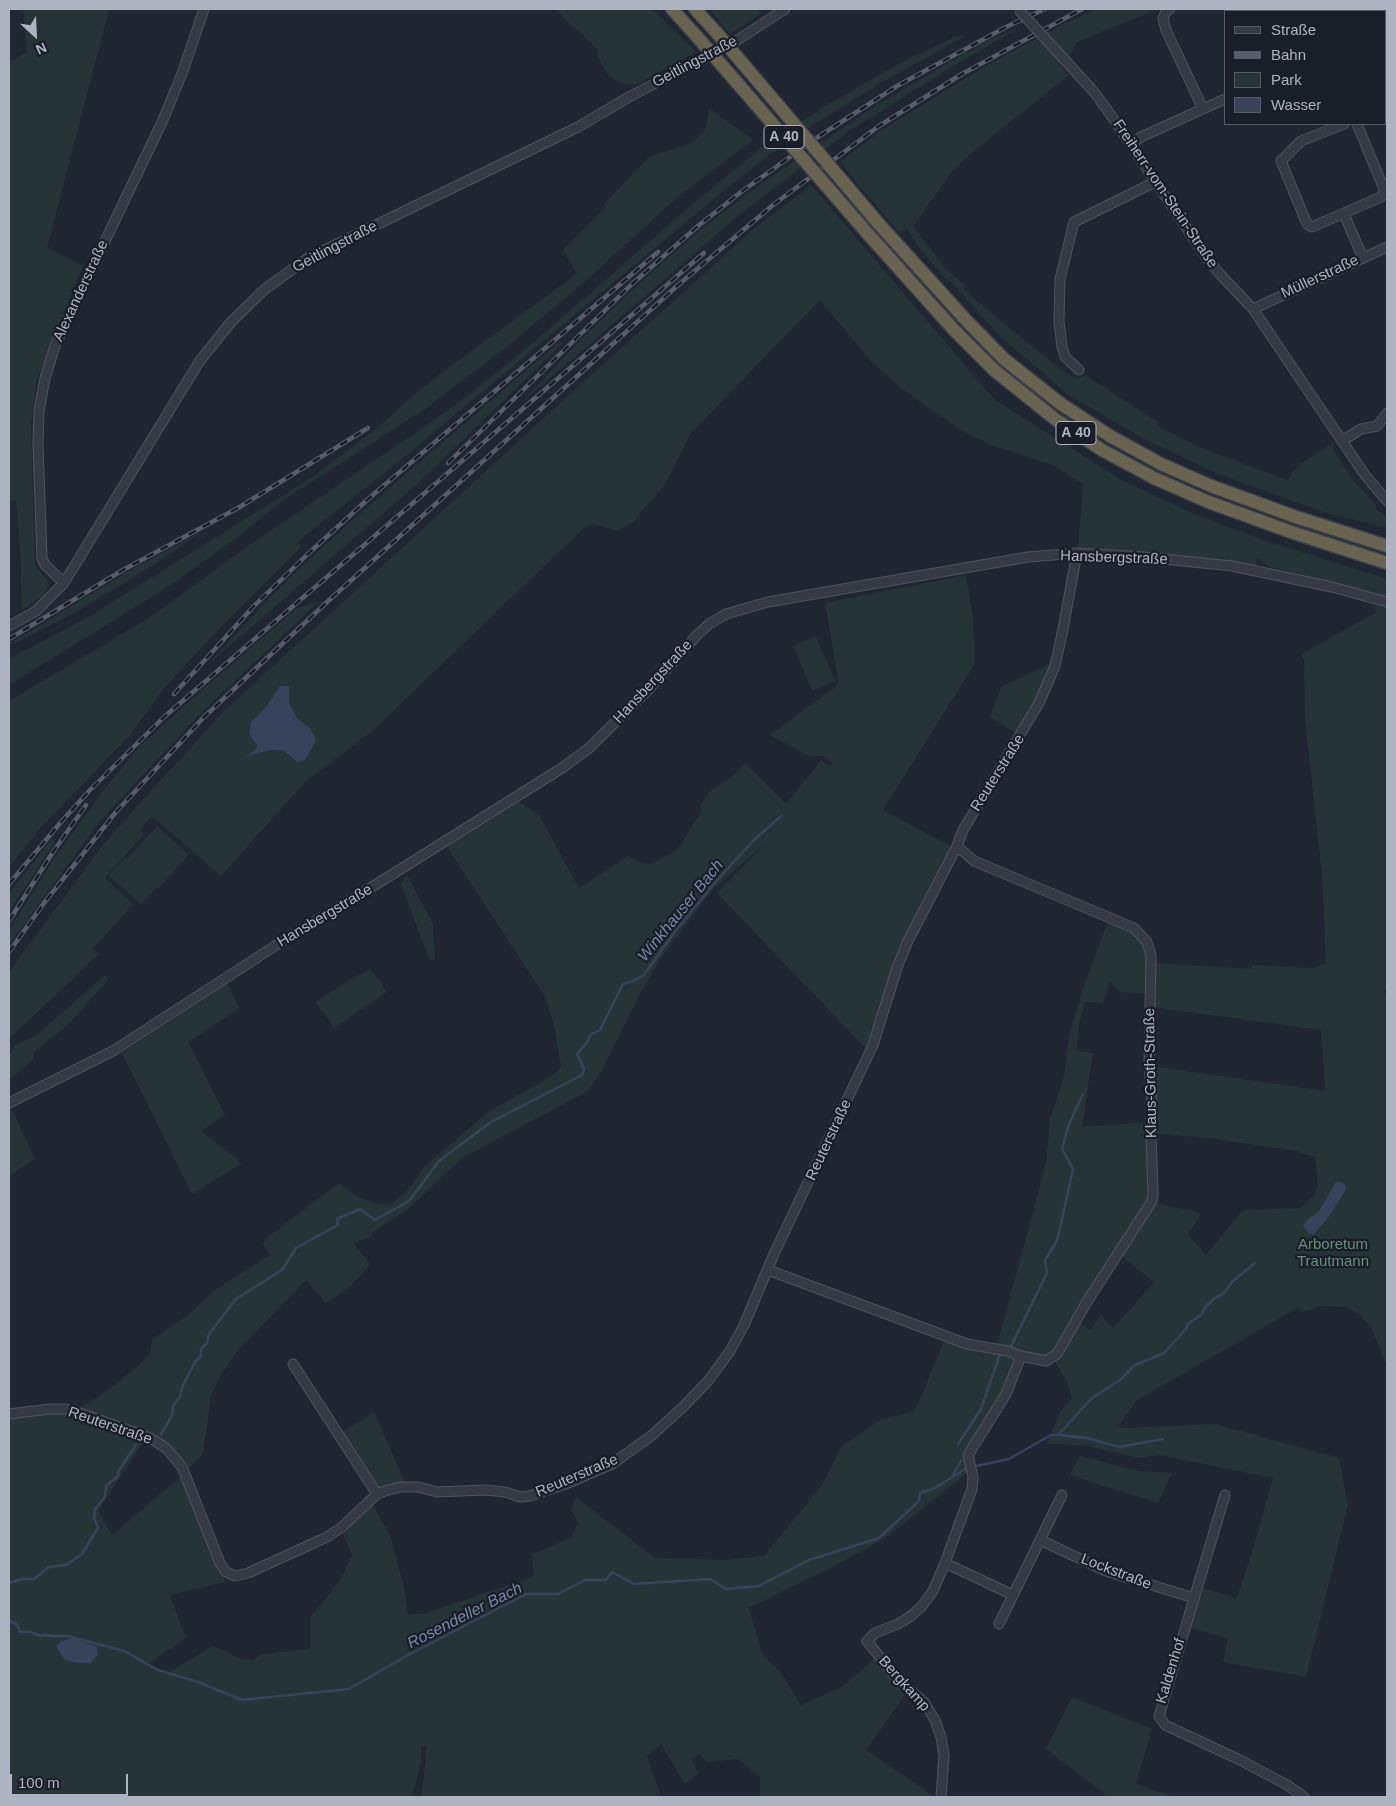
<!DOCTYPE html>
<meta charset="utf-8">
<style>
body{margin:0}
#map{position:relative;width:1396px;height:1806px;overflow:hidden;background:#212633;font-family:Helvetica,sans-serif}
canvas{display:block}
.frame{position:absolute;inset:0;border:10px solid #aeb3c1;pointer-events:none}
.legend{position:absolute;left:1224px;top:10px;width:162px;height:115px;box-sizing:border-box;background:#1a1e28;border:1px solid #555a65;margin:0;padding:6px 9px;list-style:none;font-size:15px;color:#aeb3c1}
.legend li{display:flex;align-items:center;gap:10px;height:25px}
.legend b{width:25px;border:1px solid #555a65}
.north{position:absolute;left:10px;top:10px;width:50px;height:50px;-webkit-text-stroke:4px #1a1e28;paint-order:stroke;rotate:155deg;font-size:14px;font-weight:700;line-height:20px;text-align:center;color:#aeb3c1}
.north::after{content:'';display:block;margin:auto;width:18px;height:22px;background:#aeb3c1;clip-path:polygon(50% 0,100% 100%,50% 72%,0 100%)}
.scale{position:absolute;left:10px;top:1774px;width:118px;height:22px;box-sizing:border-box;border:2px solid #aeb3c1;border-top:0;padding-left:6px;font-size:15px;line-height:18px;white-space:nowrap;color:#aeb3c1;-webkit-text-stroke:4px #1a1e28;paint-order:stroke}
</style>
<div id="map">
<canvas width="1396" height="1806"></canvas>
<div class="frame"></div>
<ul class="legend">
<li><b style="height:6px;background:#343944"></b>Straße</li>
<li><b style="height:6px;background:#575c6b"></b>Bahn</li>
<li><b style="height:14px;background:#263437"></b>Park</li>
<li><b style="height:14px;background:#38425b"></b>Wasser</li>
</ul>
<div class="north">N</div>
<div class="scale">100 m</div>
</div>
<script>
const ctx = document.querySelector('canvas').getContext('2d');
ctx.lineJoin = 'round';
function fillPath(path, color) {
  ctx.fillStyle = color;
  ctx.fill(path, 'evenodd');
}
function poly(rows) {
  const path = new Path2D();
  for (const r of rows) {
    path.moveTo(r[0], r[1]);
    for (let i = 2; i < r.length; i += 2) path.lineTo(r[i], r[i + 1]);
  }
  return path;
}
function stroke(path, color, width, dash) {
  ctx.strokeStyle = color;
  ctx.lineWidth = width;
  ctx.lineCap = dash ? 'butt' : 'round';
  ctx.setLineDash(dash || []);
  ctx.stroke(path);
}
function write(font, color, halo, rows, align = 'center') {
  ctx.font = font + ' Helvetica,sans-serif';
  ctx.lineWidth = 4.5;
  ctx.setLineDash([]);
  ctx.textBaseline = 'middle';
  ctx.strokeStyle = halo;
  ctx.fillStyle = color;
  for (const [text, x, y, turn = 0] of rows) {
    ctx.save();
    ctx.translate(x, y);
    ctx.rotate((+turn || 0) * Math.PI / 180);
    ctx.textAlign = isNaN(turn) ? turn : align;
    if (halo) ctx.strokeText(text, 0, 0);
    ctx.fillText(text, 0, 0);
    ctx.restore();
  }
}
const green = poly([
 [23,9,109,9,109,10,47,248,83,266,37,379,31,423,35,565,48,581,48,585,47,590,42,596,22,610,20,550,16,500,9,502,9,62,27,52],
 [557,9,652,9,696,52,638,84,628,85,620,83,609,76,597,56,598,50,581,33,563,18],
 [710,9,756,9,761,14,730,34],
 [1098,9,1158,9,1077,42,1070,55,1058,63,1069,75,973,152,952,172,913,226,946,269,966,286,963,289,1009,328,1063,371,1077,379,1085,375,1158,422,1157,426,1197,446,1287,480,1292,473,1302,463,1333,443,1334,451,1354,481,1376,505,1376,509,1387,518,1387,528,1327,513,1218,474,1146,440,1067,394,1000,336,953,284,944,277,921,250,907,229,899,233,840,162,883,129,986,66,1065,23],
 [1022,26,955,65,848,132,739,215,520,404,582,338,655,269,698,232,755,188,875,106,953,60,989,40],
 [967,35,879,84,812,126,765,158,715,198,397,463,297,542,301,547,218,630,164,688,130,735,39,830,9,867,9,701,149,618,255,541,423,428,467,396,527,348,695,202,761,148,827,105,902,62,955,37],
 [709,108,753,140,680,195,584,282,508,346,425,409,282,501,234,540,169,586,9,685,9,659,90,616,314,476,378,427,416,393,448,368,577,274,563,250,606,207,604,204,650,156,692,143,706,128],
 [811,185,995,400,1123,481,1197,515,1266,541,1378,576,1387,580,1387,597,1336,583,1270,567,1257,558,1256,565,1145,553,1078,549,1083,484,1053,465,994,446,961,430,902,389,871,361,820,300,691,433,665,484,633,522,618,531,594,524,585,527,371,732,305,782,221,876,152,816,140,829,144,834,105,878,133,904,93,949,99,954,9,1039,9,972,103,845,139,804,225,710,580,385,754,229],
 [280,686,289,686,289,703,297,718,311,730,297,762,284,751,272,750,248,755,255,750,257,745,251,722,265,708],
 [558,343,563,343,416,485,204,668,286,581,349,523],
 [203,531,157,563,76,612,9,646,9,644,134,568],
 [966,575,973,619,975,663,883,810,952,847,905,941,868,1051,717,893,767,842,713,889,660,959,641,992,602,1070,588,1091,462,1158,407,1210,373,1232,370,1237,353,1243,370,1264,351,1286,326,1303,306,1280,238,1350,220,1376,211,1396,203,1454,188,1470,179,1456,155,1437,78,1409,100,1396,136,1368,150,1354,152,1340,187,1316,216,1289,270,1255,263,1245,265,1239,339,1183,356,1196,375,1203,390,1205,408,1190,424,1167,488,1112,554,1075,561,1066,554,1026,546,998,447,847,519,802,539,815,579,888,628,856,638,862,651,864,677,850,702,811,699,807,711,790,731,778,745,763,786,804,821,760,829,767,833,763,823,756,810,757,770,735,839,684,825,603],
 [318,602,200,714,100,821,9,945,9,930,56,856,100,795,138,748,203,689,297,608],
 [1373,605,1387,608,1387,988,1383,990,1387,995,1387,1366,1372,1330,1360,1315,1347,1307,1322,1306,1301,1312,1299,1307,1137,1400,1118,1427,1126,1428,1215,1424,1339,1458,1348,1505,1306,1677,1223,1662,1228,1638,1190,1628,1202,1588,1237,1598,1251,1556,1273,1478,1160,1455,1138,1458,1083,1445,1047,1444,1060,1412,1072,1398,1068,1384,1056,1363,1056,1359,1078,1322,1090,1330,1101,1315,1113,1328,1154,1283,1121,1255,1155,1203,1201,1213,1188,1235,1206,1255,1243,1210,1301,1208,1315,1194,1318,1186,1315,1157,1296,1151,1216,1139,1153,1133,1152,1069,1157,1067,1325,1091,1321,1030,1152,1007,1154,963,1251,969,1252,965,1314,968,1326,963,1322,875,1305,719,1304,660,1302,654,1375,613],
 [816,636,835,681,812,691,793,646],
 [1052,663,1050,671,1018,734,990,717,1001,687],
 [157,826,189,855,158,889,156,888,141,905,109,875,125,858,127,859],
 [51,839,55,842,9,911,9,894],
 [407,875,433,924,435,959,430,961,401,884],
 [1108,921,1137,933,1147,949,1146,994,1120,992,1110,981,1103,1003,1085,1002,1079,1023,1077,1051,1093,1053,1082,1127,1150,1122,1149,1202,1054,1353,1047,1358,1019,1352,1005,1393,967,1454,971,1470,885,1538,829,1569,749,1608,762,1654,780,1671,801,1705,842,1687,869,1664,876,1655,908,1690,866,1750,935,1797,760,1797,760,1777,737,1759,706,1762,700,1754,692,1759,698,1774,685,1784,661,1744,647,1756,661,1797,421,1797,426,1759,426,1745,421,1747,421,1762,412,1797,9,1797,9,1415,66,1411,145,1439,98,1511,112,1535,182,1475,225,1582,170,1595,186,1638,148,1664,166,1674,213,1646,241,1659,252,1660,263,1654,310,1649,310,1618,341,1579,352,1555,343,1534,373,1505,390,1535,404,1587,408,1615,426,1613,534,1576,532,1554,571,1538,578,1523,571,1509,576,1497,655,1558,726,1560,764,1556,822,1485,842,1446,881,1419,913,1412,919,1402,943,1343,948,1341,995,1352,1046,1164,1050,1120,1064,1077,1069,1035,1083,989],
 [370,969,381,982,386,992,333,1029,331,1022,315,1002,343,984],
 [105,975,108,980,71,1022,35,1051,33,1059,9,1081,9,1057,15,1045,38,1034],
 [227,983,239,1008,188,1042,225,1115,201,1131,242,1163,192,1194,122,1053],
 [11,1108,35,1159,9,1176,9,1109],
 [374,1412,397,1464,404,1482,382,1487,375,1486,344,1439,343,1432,345,1430],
 [1080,1456,1138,1471,1172,1473,1158,1503,1070,1475],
 [1072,1697,1152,1729,1136,1784,1175,1797,1103,1797,1105,1794,1046,1749]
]);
const water = poly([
 [280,686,289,686,289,703,297,718,311,729,316,740,305,760,297,762,284,751,272,750,246,756,255,750,257,745,249,734,251,722,265,708],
 [1336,1182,1340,1182,1345,1184,1346,1190,1327,1219,1313,1235,1308,1233,1303,1226,1306,1221,1319,1211],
 [69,1639,75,1639,97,1647,98,1655,90,1663,77,1663,64,1659,56,1646,62,1641]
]);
const stream = poly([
 [1010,1348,1047,1273,1045,1260,1057,1241,1073,1169,1062,1149,1069,1124,1083,1094],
 [161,1434,172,1415,173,1406,180,1397,183,1385,195,1362,201,1356,201,1349,207,1343,209,1334,236,1299,282,1270,296,1248,338,1225,337,1219,360,1209,375,1220,409,1201,439,1161,491,1122,582,1075,584,1069,577,1054,588,1041,590,1035,600,1030,623,984,631,982,644,975,676,930,719,878,753,841,781,816],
 [1059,1435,1087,1438,1119,1447,1163,1439],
 [958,1444,981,1409,1000,1354],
 [976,1466,1009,1459,1051,1435,1058,1435,1092,1398,1120,1380,1135,1365,1164,1353,1186,1329,1188,1324,1202,1314,1206,1306,1215,1298,1222,1295,1233,1281,1255,1263],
 [953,1475,961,1461],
 [9,1583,22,1579,34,1579,49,1567,66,1565,82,1554,98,1528,94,1518,95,1509,105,1497,106,1486,118,1476,119,1470,136,1445],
 [9,1621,17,1624,20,1632,30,1632,41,1636,44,1635,51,1636,67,1636,124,1651,158,1670,198,1682,242,1700,349,1689,410,1654,526,1594,558,1594,585,1580,606,1580,612,1572,634,1584,710,1579,726,1589,759,1586,809,1560,879,1538,919,1501,920,1493,935,1488,967,1468]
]);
const minor = poly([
 [1170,9,1166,11,1163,19,1166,30,1203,109],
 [1385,33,1387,32],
 [1063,58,1094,92,1108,111,1204,254,1217,271,1253,309,1365,475,1387,501],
 [1385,84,1387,89],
 [1385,105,1387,104],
 [1344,124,1301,141,1281,161,1307,224,1312,227,1381,197,1384,193,1384,189,1357,124],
 [1130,144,1143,136,1225,99],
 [1344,214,1363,258],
 [1253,309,1387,247],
 [1079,370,1065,357,1062,347,1059,321,1060,279,1074,222,1155,182],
 [1342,441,1361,429,1377,426,1387,413],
 [64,583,45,565,42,558,38,444,39,411,45,378,55,346,71,312,163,120,183,71,204,9],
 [9,626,36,611,64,583,199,362,231,322,265,289,308,258,578,127,629,97,736,41,785,9],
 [9,1103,113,1051,275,946,380,882,562,768,588,749,647,691,697,635,709,624,726,614,768,602,1028,557,1077,553,1144,557,1232,566,1332,587,1387,602],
 [768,1270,967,1344,1008,1351,1021,1356,1046,1361,1057,1354,1088,1300,1152,1201,1153,1194,1151,1135,1153,1117,1149,1063,1151,956,1147,942,1134,928,974,861,957,846],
 [293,1364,377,1494],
 [9,1414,50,1409,66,1409,77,1412,150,1438,166,1448,182,1467,220,1563,226,1572,235,1576,248,1573,327,1537,342,1527,377,1494,385,1491,401,1487,418,1487,437,1492,485,1490,505,1492,520,1497,530,1496,571,1482,612,1464,651,1436,684,1406,708,1381,730,1351,744,1325,774,1254,873,1045,897,968,907,943,957,846,963,830,1039,703,1055,666,1062,634,1077,553],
 [1225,1495,1159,1716,1165,1725,1240,1760,1287,1785,1304,1797],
 [1040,1540,1106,1571,1194,1598],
 [945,1563,1013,1595],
 [999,1624,1062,1495],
 [941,1797,944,1755,941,1737,935,1720,924,1702,898,1680,867,1641,875,1633,898,1624,911,1616,922,1606,933,1591,945,1563,972,1489,973,1477,968,1455,1006,1394,1021,1356]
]);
const highway = poly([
 [672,9,700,40],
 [695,9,716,32],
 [879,224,966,320,1004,359,1061,404,1110,436,1161,464,1211,486,1296,517,1387,546],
 [868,234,954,330,994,370,1055,419,1102,450,1154,478,1206,501,1291,532,1387,563]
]);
const rail = poly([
 [448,463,632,284,698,226,741,192,818,137,897,86,1008,26,1045,9],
 [9,639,123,570,238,508,368,428],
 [174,694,254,606,310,552,367,500,658,252],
 [9,884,61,822,91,789,164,717,704,253],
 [9,921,51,855,86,805],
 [9,952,44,903,116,812,204,717,326,603,677,286,773,205,879,126,962,74,1082,9]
]);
const minorBridge = poly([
 [1018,9,1063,58]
]);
const highwayBridge = poly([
 [716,32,879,224],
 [700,40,868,234]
]);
const shields = [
 [784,137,40],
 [1076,433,40]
];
const shieldNames = [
 ["A 40",784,137],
 ["A 40",1076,433]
];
const streetNames = [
 ["Geitlingstraße",695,62,-28],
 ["Freiherr-vom-Stein-Straße",1165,194,56],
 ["Geitlingstraße",335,247,-28],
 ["Müllerstraße",1320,277,-25],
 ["Alexanderstraße",81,291,-65],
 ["Hansbergstraße",1114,558,2],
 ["Hansbergstraße",653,682,-47],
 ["Reuterstraße",998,773,-58],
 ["Hansbergstraße",325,916,-31],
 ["Klaus-Groth-Straße",1151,1073,-91],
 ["Reuterstraße",829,1140,-65],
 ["Reuterstraße",110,1426,19],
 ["Reuterstraße",577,1476,-23],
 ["Lockstraße",1116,1572,21],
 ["Kaldenhof",1171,1671,-73],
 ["Bergkamp",904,1684,48]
];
const parkNames = [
 ["Arboretum",1333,1245],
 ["Trautmann",1333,1262]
];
const waterNames = [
 ["Winkhauser Bach",681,911,-51],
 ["Rosendeller Bach",465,1616,-27]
];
fillPath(green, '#263437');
fillPath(water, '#38425b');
stroke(stream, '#38425b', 2.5);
stroke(minor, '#4f535f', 11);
stroke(highway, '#3c404b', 15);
stroke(minor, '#343944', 9);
stroke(highway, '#696352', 12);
stroke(rail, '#575c6b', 4.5);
stroke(rail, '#1a1e28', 2.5, [8]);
stroke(minorBridge, '#4f535f', 11, []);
stroke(highwayBridge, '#3c404b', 15, []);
stroke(minorBridge, '#343944', 9);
stroke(highwayBridge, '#696352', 12);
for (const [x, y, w] of shields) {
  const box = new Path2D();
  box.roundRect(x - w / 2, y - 11.5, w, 23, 4);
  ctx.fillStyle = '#1a1e28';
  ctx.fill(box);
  stroke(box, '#aeb3c1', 1);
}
write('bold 14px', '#aeb3c1', null, shieldNames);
write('15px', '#aeb3c1', '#1a1e28', streetNames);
write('15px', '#698e77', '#1a1e28', parkNames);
write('italic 16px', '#7a86a6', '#1a1e28', waterNames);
</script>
